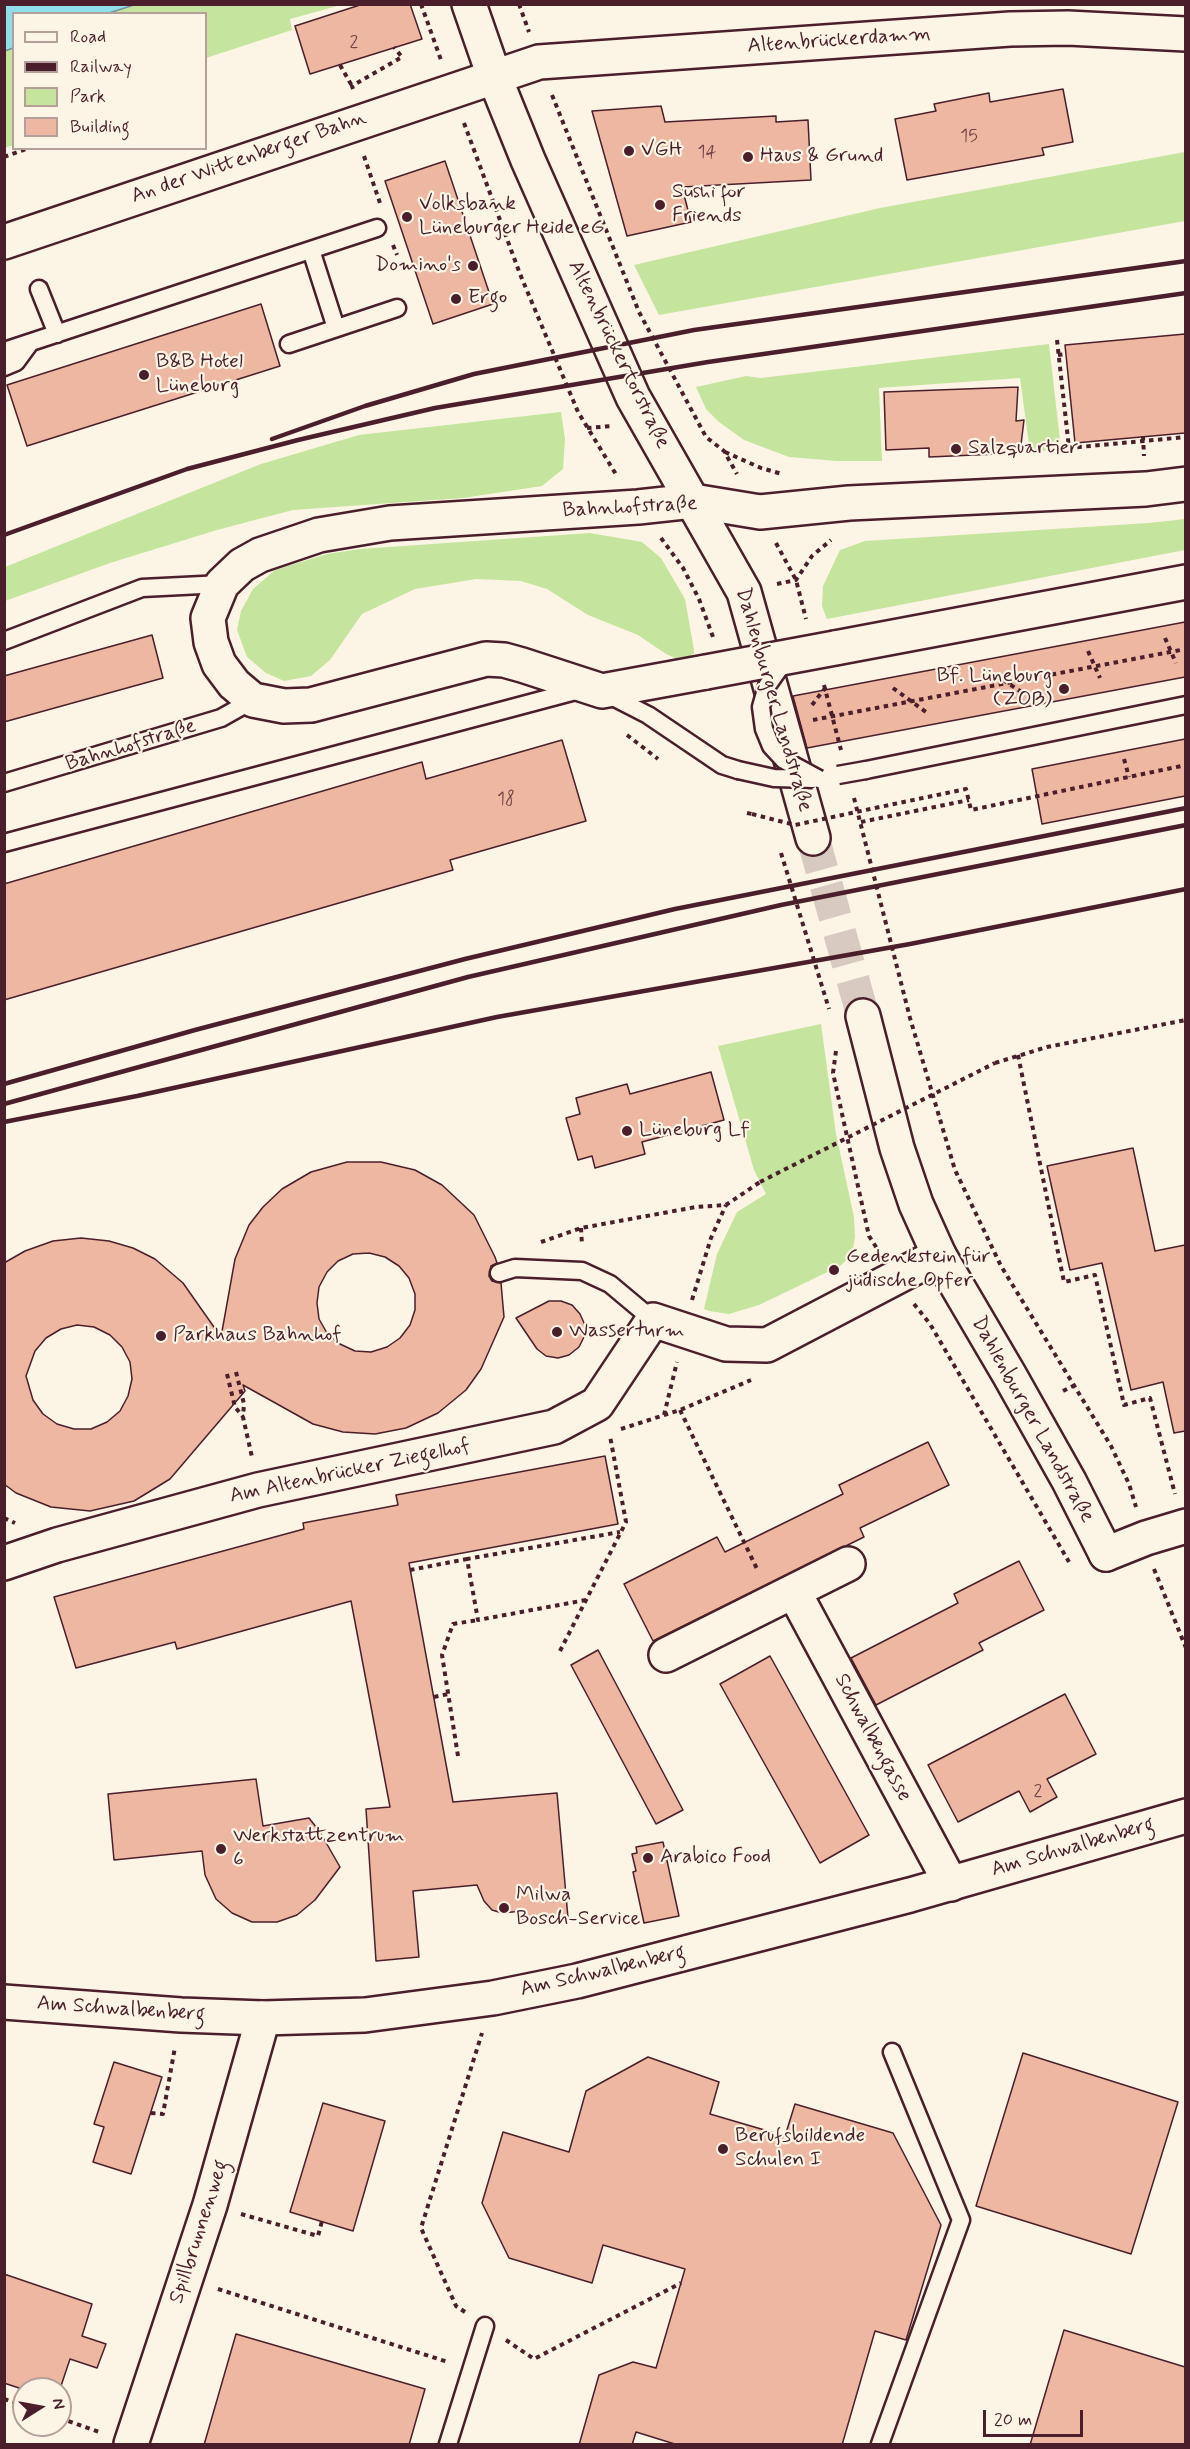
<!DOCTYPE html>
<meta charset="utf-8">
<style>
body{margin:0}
#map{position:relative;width:1190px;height:2449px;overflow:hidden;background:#fcf5e5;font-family:Mynerve,sans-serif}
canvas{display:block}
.frame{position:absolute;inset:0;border:6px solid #4a1f2b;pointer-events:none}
.legend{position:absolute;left:12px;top:12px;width:195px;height:138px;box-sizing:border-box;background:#fcf5e5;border:2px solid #b59f9b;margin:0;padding:8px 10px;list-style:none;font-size:18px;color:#4a1f2b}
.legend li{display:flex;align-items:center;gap:12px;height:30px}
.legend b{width:30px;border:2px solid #b59f9b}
.north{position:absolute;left:12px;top:2377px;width:60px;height:60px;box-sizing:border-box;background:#fcf5e5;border:2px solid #b59f9b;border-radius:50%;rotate:79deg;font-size:16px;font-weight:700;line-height:24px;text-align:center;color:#4a1f2b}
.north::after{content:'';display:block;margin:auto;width:21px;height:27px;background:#4a1f2b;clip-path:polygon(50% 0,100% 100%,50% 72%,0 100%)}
.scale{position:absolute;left:983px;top:2410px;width:100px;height:27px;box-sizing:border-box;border:3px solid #4a1f2b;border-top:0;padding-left:8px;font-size:18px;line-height:21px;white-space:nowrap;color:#4a1f2b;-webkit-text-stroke:4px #fcf5e5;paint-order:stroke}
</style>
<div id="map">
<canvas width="1190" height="2449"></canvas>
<div class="frame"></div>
<ul class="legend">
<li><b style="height:8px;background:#fcf5e5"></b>Road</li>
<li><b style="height:8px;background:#4a1f2b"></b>Railway</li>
<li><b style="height:16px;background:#c5e49d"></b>Park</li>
<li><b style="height:16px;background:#edb7a1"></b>Building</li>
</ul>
<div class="north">N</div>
<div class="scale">20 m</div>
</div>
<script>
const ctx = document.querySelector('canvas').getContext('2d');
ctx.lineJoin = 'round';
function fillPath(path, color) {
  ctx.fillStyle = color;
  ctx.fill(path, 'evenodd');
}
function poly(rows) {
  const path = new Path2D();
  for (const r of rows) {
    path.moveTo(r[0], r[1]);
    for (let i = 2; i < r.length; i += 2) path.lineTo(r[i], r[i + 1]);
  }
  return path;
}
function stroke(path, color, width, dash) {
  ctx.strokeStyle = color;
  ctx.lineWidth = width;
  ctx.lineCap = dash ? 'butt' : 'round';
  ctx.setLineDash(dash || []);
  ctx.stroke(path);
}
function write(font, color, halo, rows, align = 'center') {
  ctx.font = font + ' Mynerve,sans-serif';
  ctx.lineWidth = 4.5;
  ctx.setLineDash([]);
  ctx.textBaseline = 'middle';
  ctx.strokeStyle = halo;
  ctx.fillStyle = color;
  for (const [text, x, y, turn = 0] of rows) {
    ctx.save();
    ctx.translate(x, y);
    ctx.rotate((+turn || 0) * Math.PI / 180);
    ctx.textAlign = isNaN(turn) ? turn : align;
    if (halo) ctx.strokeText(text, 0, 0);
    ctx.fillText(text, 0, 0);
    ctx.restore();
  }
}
const green = poly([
 [134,4,341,5,290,19,292,30,206,58,206,14,109,14],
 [13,48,13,145,5,148,4,51],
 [1185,152,1185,221,659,315,634,265,880,208],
 [1049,344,1061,449,1030,452,1020,378,879,388,882,461,837,461,789,457,744,440,719,422,706,409,696,387,746,376,761,378],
 [561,412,565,439,563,469,542,486,463,498,293,510,217,530,110,563,5,601,5,567,261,464,359,435],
 [1185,519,1185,550,827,619,822,606,823,586,840,550,865,541,1149,523],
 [590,533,642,542,661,558,685,599,694,650,694,653,690,657,675,658,666,654,638,635,588,615,547,589,521,581,476,579,415,589,362,614,330,660,311,676,284,681,266,673,247,657,237,630,241,611,253,589,275,570,327,554,360,549],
 [821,1024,836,1134,854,1217,855,1237,852,1255,840,1266,759,1305,729,1314,709,1311,704,1309,717,1254,737,1212,766,1194,754,1170,718,1046]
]);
const water = poly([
 [5,4,134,4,134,5,109,13,14,14,13,48,5,51,5,4]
]);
const building = poly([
 [363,4,410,4,422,39,310,74,295,26,363,4],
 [1063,89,1073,142,1042,148,1044,155,907,180,895,119,936,111,934,104,989,93,990,102,1063,89],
 [661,106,665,122,776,116,776,122,808,120,811,180,682,187,691,222,627,236,592,111,661,106],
 [445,161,493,304,433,324,385,181,445,161],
 [261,304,280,366,27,446,7,385,261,304],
 [1185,334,1185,433,1075,443,1065,345,1185,334],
 [1018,387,1016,421,1024,420,1020,453,929,457,929,448,886,450,884,392,1018,387],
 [1185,622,1185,677,807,748,794,700,793,696,1185,622],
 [152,635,163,678,4,722,4,676,152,635],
 [1185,739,1185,796,1042,824,1032,769,1185,739],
 [562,740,586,821,450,860,453,870,4,1000,4,884,422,762,426,779,562,740],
 [711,1072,724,1120,642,1142,645,1154,595,1168,592,1156,578,1160,566,1118,580,1114,576,1098,627,1084,630,1094,711,1072],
 [1133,1148,1155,1251,1185,1245,1185,1431,1174,1433,1163,1382,1131,1390,1102,1263,1070,1270,1047,1166,1133,1148],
 [347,1162,381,1162,415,1170,442,1185,474,1215,495,1257,497,1263,491,1266,489,1276,492,1281,501,1283,504,1317,481,1369,466,1390,438,1413,406,1428,375,1434,343,1432,313,1424,243,1385,245,1391,170,1479,134,1501,90,1511,51,1507,16,1493,4,1484,4,1263,25,1251,53,1241,81,1238,109,1241,133,1248,155,1259,183,1283,221,1337,235,1259,249,1225,263,1207,282,1189,311,1172,347,1162],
 [369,1253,385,1257,399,1266,409,1278,415,1294,415,1310,410,1325,400,1338,387,1347,371,1352,355,1351,340,1344,327,1333,319,1319,317,1303,319,1287,327,1272,338,1261,353,1254,369,1253],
 [77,1325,94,1327,110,1335,122,1347,130,1362,132,1379,128,1396,120,1411,107,1422,91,1429,74,1429,57,1424,43,1414,33,1400,26,1376,35,1351,46,1338,61,1329,77,1325],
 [549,1301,561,1301,572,1305,580,1314,585,1325,584,1337,579,1347,569,1355,558,1358,546,1356,537,1349,516,1318,549,1301],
 [928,1442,949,1485,860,1528,864,1537,653,1641,624,1584,717,1537,725,1552,843,1494,839,1485,928,1442],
 [605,1456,618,1524,409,1563,453,1802,557,1793,568,1918,523,1922,522,1911,502,1913,492,1910,484,1901,477,1885,413,1891,419,1957,376,1961,366,1809,390,1807,351,1601,177,1649,175,1642,76,1668,54,1597,304,1529,303,1523,398,1505,396,1495,605,1456],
 [1019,1561,1044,1610,979,1643,983,1650,876,1705,851,1658,958,1603,954,1594,1019,1561],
 [598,1650,683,1810,656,1824,571,1665,598,1650],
 [770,1656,869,1835,820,1863,720,1684,770,1656],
 [1065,1694,1096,1754,1047,1779,1057,1797,1030,1812,1019,1791,958,1822,928,1765,1065,1694],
 [256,1779,263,1826,309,1818,320,1832,340,1867,315,1900,297,1915,277,1922,252,1922,232,1913,216,1899,205,1875,202,1851,114,1860,108,1794,256,1779],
 [663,1842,679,1916,644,1923,633,1872,636,1871,632,1854,637,1853,636,1847,663,1842],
 [1023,2053,1178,2102,1131,2254,976,2206,1023,2053],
 [648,2057,719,2082,710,2114,785,2136,795,2104,893,2133,941,2225,906,2340,875,2331,842,2445,678,2445,636,2432,632,2445,579,2445,599,2375,633,2362,656,2368,685,2269,603,2245,592,2283,509,2258,482,2203,503,2132,569,2152,586,2091,648,2057],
 [114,2062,162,2077,131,2174,93,2162,104,2127,94,2124,114,2062],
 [323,2103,385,2121,353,2231,290,2212,323,2103],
 [4,2274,92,2304,82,2336,106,2344,97,2368,70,2359,60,2389,22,2389,4,2383,4,2274],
 [1064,2330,1185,2367,1185,2445,1030,2445,1064,2330],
 [236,2334,425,2389,409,2445,204,2445,236,2334]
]);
const secondaryTunnel = poly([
 [813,838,863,1016]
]);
const path = poly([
 [421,4,441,60],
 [519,4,529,32],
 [340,65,352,86],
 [353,89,352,86,402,57,394,47],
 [552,95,639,312,706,437,724,451,737,474],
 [464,123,520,274,578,412,617,476],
 [364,156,380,203],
 [4,157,29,148],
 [393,245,397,255],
 [1057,340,1069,448,1186,437],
 [1058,355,1066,354],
 [587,428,612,426],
 [1143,436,1144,456],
 [725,452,761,468,782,474],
 [661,538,683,568,699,599,713,637],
 [776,543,796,580,806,619],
 [777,584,796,580,812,556,831,540],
 [1165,638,1176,663],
 [1088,651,1100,678],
 [988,670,1023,693],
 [824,685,841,750],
 [893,688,926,712],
 [812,705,826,687],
 [813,720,1186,649],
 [627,735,658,759],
 [1124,759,1129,777],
 [854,798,910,1018,955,1170,1001,1266,1111,1446,1129,1484,1136,1507],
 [875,808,966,789,971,810,1186,765],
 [747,813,752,814],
 [861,822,969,800],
 [781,853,829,1009],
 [836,1051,833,1073,869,1236,878,1250],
 [1018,1055,1064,1282,1095,1275,1124,1405,1150,1398,1175,1494],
 [995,1063,1047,1047,1186,1020],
 [581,1228,582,1245],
 [541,1242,581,1228,696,1207,726,1205,760,1182],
 [692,1300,711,1238,726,1205],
 [914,1304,930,1324,1069,1562],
 [236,1372,244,1404,243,1417,252,1457],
 [227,1374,235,1407,243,1417],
 [1063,1391,1075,1385],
 [680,1410,758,1571],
 [664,1415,677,1362],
 [621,1429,680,1410,751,1380],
 [4,1518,15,1523],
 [1154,1569,1186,1648],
 [410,1570,467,1559],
 [586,1600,478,1620,467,1559,620,1532],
 [560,1651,626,1522,610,1436],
 [434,1697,448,1694],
 [458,1756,442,1655,453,1624,478,1620],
 [151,2113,163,2114,175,2047],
 [241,2214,318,2236,322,2221],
 [218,2289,448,2362],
 [465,2312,456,2306,421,2228,482,2033],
 [506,2340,534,2359,681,2283],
 [4,2399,24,2406],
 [60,2418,99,2432]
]);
const lane = poly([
 [311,250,336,328],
 [39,289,57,334],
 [289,344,397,308],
 [4,351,377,228],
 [4,367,16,362,30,343],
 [4,641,142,588,222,584],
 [607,694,648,715,722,765,738,770],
 [866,770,1186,705],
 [4,783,221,718,253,700],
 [4,843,583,689],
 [499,1273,515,1268,582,1271,610,1284,653,1320],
 [448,2444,485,2326],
 [880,2444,961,2220,892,2052]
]);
const street = poly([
 [4,242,539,62,1010,29,1068,28,1186,34],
 [835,648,1186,582],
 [706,672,602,691,522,665,504,660,486,659,311,705,284,706,253,700,234,684,219,664,211,642,208,618,222,584,242,565,260,555,319,535,390,523,638,507,693,501,760,512,849,503,1146,489,1186,484],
 [1106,1554,1146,1538,1186,1526],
 [4,1563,57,1545,258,1490,554,1427,597,1404,653,1320,726,1344,767,1345,939,1255],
 [794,1592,951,1884],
 [666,1655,848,1564],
 [131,2444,210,2205,263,2018]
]);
const secondary = poly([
 [469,4,494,76,528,160,633,397,744,592,813,838],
 [863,1016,897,1148,916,1204,939,1255,1010,1376,1069,1481,1106,1554],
 [4,2002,181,2015,263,2018,365,2015,493,1998,577,1981,910,1895,1186,1816]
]);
const rail = poly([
 [272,439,365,406,474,374,694,330,1186,261],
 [4,535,187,469,298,440,435,408,708,362,1186,293],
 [4,1084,195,1030,465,959,675,909,1186,808],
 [4,1104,468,977,781,905,1186,825],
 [4,1122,137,1096,497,1017,910,944,1186,889]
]);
const pathBridge = poly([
 [752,814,795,825,875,808],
 [760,1182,995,1063]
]);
const laneBridge = poly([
 [789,661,779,669,767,686,761,707,764,729,771,746,784,760,819,779],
 [738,770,774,778,813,779],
 [838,775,866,770]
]);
const streetBridge = poly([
 [706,672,835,648]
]);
const markers = [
 [629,151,6,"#4a1f2b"],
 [748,157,6,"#4a1f2b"],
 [660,205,6,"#4a1f2b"],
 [407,217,6,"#4a1f2b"],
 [473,266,6,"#4a1f2b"],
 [456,299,6,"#4a1f2b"],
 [144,375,6,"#4a1f2b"],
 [956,449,6,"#4a1f2b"],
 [1064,689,6,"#4a1f2b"],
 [627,1131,6,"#4a1f2b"],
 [834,1270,6,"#4a1f2b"],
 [557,1332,6,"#4a1f2b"],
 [161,1336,6,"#4a1f2b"],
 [221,1849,6,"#4a1f2b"],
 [648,1858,6,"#4a1f2b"],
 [504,1908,6,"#4a1f2b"],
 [723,2149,6,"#4a1f2b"]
];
const numberNames = [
 ["2",354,43],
 ["15",969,137],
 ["14",707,153],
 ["18",506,800],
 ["2",1038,1792]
];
const streetNames = [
 ["Altenbrückerdamm",839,41,-4],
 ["An der Wittenberger Bahn",249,158,-19],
 ["Altenbrückertorstraße",618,355,64],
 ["Bahnhofstraße",630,508,-3],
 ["Dahlenburger Landstraße",773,700,74],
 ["Bahnhofstraße",131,746,-17],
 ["Dahlenburger Landstraße",1032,1420,61],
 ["Am Altenbrücker Ziegelhof",350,1472,-12],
 ["Schwalbengasse",872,1738,62],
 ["Am Schwalbenberg",1073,1848,-16],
 ["Am Schwalbenberg",603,1972,-13],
 ["Am Schwalbenberg",121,2010,4],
 ["Spillbrunnenweg",200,2232,-72]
];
const poiNames = [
 ["VGH",641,151],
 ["Haus & Grund",760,157],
 ["Sushi for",672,193],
 ["Friends",672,217],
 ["Volksbank",419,205],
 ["Lüneburger Heide eG",419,229],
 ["Domino's",461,266,"right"],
 ["Ergo",468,299],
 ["B&B Hotel",156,363],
 ["Lüneburg",156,387],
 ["Salzquartier",968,449],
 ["Bf. Lüneburg",1052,677,"right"],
 ["(ZOB)",1052,701,"right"],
 ["Lüneburg Lf",639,1131],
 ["Gedenkstein für",846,1258],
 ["jüdische Opfer",846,1282],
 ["Wasserturm",569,1332],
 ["Parkhaus Bahnhof",173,1336],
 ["Werkstattzentrum",233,1837],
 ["6",233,1861],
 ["Arabico Food",660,1858],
 ["Milwa",516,1896],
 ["Bosch-Service",516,1920],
 ["Berufsbildende",735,2137],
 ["Schulen I",735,2161]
];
fillPath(green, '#c5e49d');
fillPath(water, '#8edfe8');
stroke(water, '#73929c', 1.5);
fillPath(building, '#edb7a1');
stroke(building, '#4a1f2b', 1.5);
stroke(secondaryTunnel, '#d8cac0', 33, [33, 16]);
stroke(lane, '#4a1f2b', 21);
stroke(street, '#4a1f2b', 38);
stroke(secondary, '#4a1f2b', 38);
stroke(path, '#4a1f2b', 4, [4.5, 4.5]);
stroke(lane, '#fcf5e5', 16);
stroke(street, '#fcf5e5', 33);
stroke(secondary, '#fcf5e5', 33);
stroke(rail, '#4a1f2b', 4.5);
stroke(laneBridge, '#4a1f2b', 21, []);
stroke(streetBridge, '#4a1f2b', 38, []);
stroke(pathBridge, '#4a1f2b', 4, [4.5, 4.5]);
stroke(laneBridge, '#fcf5e5', 16);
stroke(streetBridge, '#fcf5e5', 33);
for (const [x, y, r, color] of markers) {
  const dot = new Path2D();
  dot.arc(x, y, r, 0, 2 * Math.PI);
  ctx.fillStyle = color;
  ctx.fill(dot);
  stroke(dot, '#fcf5e5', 2);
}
write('18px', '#734548', null, numberNames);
write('21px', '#4a1f2b', '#fcf5e5', streetNames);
write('21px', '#4a1f2b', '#fcf5e5', poiNames, 'left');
</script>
